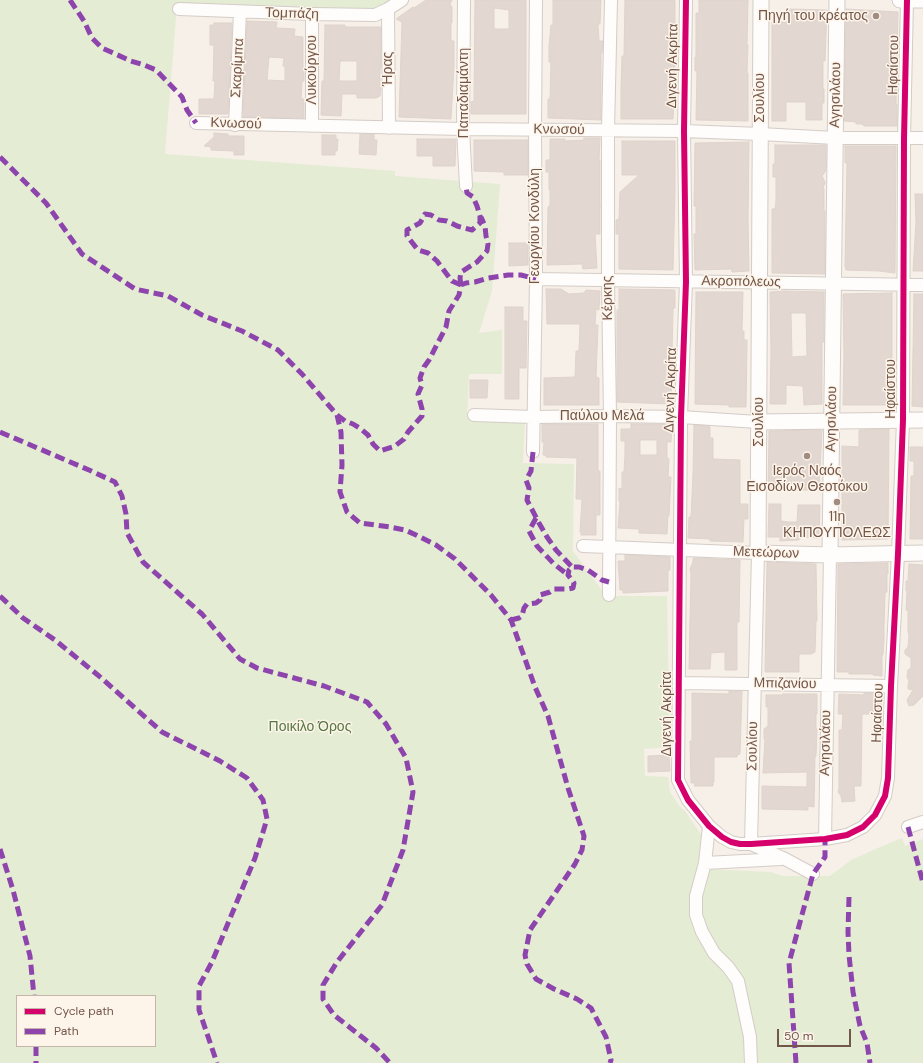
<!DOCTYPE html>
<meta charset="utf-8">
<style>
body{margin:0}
#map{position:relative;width:923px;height:1063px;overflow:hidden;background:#f6f0e9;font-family:"DM Sans",sans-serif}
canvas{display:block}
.legend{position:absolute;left:16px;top:995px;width:140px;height:52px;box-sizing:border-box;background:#fef5ea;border:1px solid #c6b5aa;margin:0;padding:5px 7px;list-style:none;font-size:12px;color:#73564a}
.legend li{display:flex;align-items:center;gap:8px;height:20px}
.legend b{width:20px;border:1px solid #c6b5aa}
.scale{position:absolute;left:777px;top:1029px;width:74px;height:18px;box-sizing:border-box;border:2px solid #73564a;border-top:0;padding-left:5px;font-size:12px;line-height:14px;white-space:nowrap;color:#73564a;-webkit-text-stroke:3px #fef5ea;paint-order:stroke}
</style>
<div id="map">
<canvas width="923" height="1063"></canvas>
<ul class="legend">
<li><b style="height:5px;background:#d6006c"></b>Cycle path</li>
<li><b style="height:5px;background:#8e44ad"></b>Path</li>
</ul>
<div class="scale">50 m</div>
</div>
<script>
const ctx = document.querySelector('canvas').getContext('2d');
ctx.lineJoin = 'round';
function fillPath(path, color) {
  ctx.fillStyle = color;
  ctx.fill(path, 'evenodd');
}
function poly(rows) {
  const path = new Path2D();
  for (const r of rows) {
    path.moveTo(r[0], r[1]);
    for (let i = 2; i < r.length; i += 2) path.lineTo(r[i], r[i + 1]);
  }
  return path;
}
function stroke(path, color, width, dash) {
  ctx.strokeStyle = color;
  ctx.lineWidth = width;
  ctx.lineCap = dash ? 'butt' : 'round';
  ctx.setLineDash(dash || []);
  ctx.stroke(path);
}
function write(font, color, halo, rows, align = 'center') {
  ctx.font = font + ' "DM Sans",sans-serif';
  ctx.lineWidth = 3;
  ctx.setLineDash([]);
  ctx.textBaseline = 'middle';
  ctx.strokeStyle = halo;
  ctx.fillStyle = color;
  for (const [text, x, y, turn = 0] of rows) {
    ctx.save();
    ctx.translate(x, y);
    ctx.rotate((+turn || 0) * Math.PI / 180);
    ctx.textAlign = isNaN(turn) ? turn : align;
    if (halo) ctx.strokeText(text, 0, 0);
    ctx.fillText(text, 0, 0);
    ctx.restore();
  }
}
const green = poly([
 [0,0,391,0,374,12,177,5,165,154,395,171,395,176,500,184,492,291,479,333,502,330,502,374,469,374,467,418,525,420,523,463,574,464,573,551,606,596,667,596,670,747,644,749,645,776,668,777,670,792,680,807,685,811,702,836,697,877,707,869,771,872,783,876,830,876,851,860,878,848,902,838,905,846,923,839,923,1063,0,1063],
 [17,996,155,996,155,1046,17,1046]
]);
const building = poly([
 [426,0,452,0,450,4,452,7,452,23,451,23,451,41,454,41,454,66,451,119,399,117,402,22,396,19,413,7,414,8,426,0],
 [475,0,526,0,526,114,471,114,471,102,474,101,475,0],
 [494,8,509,10,509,29,494,29,494,8],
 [553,0,601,0,600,24,598,24,599,41,603,41,602,53,601,53,601,120,548,118,548,99,550,99,551,62,549,62,549,46,551,25,553,25,553,0],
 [625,0,675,0,675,85,673,119,621,119,621,88,622,56,624,56,625,0],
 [699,0,748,0,747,45,748,45,747,73,748,73,748,121,696,120,697,71,695,71,695,57,696,57,696,13,699,13,699,0],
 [789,9,827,10,825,61,823,61,823,89,824,89,824,103,822,103,822,120,806,120,806,102,786,102,786,121,772,121,772,22,788,22,789,9],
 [846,9,898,12,896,104,897,104,897,126,864,126,862,124,856,124,856,122,844,121,846,9],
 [247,21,277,22,276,28,295,29,294,36,303,37,303,67,304,67,304,81,302,81,301,99,304,99,304,118,243,117,247,21],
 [269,57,284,58,283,66,285,66,285,81,267,80,269,57],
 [214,23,232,23,228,114,199,114,199,99,214,99,215,81,213,81,214,45,210,45,210,25,214,25,214,23],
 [325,25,345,25,345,27,381,27,381,68,380,68,380,84,381,86,380,96,376,98,357,98,357,94,342,94,341,116,321,115,322,81,324,81,325,25],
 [340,61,357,61,357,81,339,81,340,61],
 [214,133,228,134,228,136,244,136,244,155,234,155,234,151,211,150,211,147,204,146,214,137,214,133],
 [360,134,374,134,374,140,377,140,376,155,359,154,360,134],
 [322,135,336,135,336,139,338,139,337,151,335,151,335,155,322,155,322,135],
 [584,138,600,138,599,160,600,160,600,207,600,206,600,234,595,234,597,268,583,269,582,264,547,265,548,207,550,205,550,190,549,190,549,172,546,172,546,160,550,160,550,139,565,139,565,141,584,140,584,138],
 [417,139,456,139,455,166,433,166,433,156,417,156,417,139],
 [474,140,528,140,528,175,504,175,504,172,474,171,474,140],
 [622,141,675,141,675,191,673,270,619,269,619,234,616,234,616,220,619,219,620,192,639,175,622,175,622,141],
 [749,142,748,220,749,271,732,272,731,269,695,270,694,234,696,234,696,206,694,206,695,143,749,142],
 [775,145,826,145,826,167,825,172,822,176,825,182,825,184,823,187,824,189,824,211,825,211,825,274,772,273,772,209,775,209,776,201,776,177,773,177,773,164,775,164,775,145],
 [845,146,896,146,895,273,879,271,846,270,845,266,847,163,845,163,845,146],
 [915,194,923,194,923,271,913,271,916,222,915,194],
 [509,243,528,243,528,265,509,266,509,243],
 [546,289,561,289,569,294,584,293,586,290,600,291,599,310,596,309,595,325,598,325,596,377,599,378,599,405,544,405,544,378,575,377,576,351,579,351,580,324,547,324,546,289],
 [619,289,675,290,675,308,673,308,671,404,617,402,617,310,619,310,619,289],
 [784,291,824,292,824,342,822,342,822,404,804,405,803,386,786,385,786,404,770,404,771,352,770,292,784,291],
 [791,313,806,313,807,356,792,357,791,313],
 [696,292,743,292,742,331,744,331,744,340,747,340,746,407,729,407,729,405,695,404,696,292],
 [892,293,892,405,843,405,844,354,843,294,892,293],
 [914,294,923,294,923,407,912,406,914,294],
 [505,307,523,307,523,321,527,321,526,368,519,368,519,399,505,399,505,307],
 [470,380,488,380,487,398,470,398,470,380],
 [542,424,598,424,598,471,600,471,600,515,596,515,596,535,581,535,581,532,580,532,582,499,576,499,577,458,546,457,546,455,543,455,544,442,542,442,542,424],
 [631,424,672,424,671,442,667,442,667,458,669,459,668,477,671,477,669,516,668,516,667,534,639,533,639,529,618,528,620,501,619,501,619,488,622,489,622,472,624,472,625,454,625,441,621,441,621,429,631,429,631,424],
 [640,440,657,440,657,455,640,455,640,440],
 [694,425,709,426,710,427,710,438,713,438,713,459,740,460,740,504,748,504,748,519,744,519,743,542,710,541,710,539,688,538,689,517,691,517,693,474,694,425],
 [889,429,888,539,842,540,842,446,859,447,859,430,889,429],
 [822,430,819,490,768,490,769,431,822,430],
 [910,447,923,447,923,539,910,539,911,476,914,476,914,461,910,461,910,447],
 [769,504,781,504,781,521,788,522,797,522,798,505,820,505,819,538,800,537,799,540,780,541,780,537,768,537,769,504],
 [625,555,670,557,670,570,668,570,668,591,623,593,623,590,620,590,618,561,625,561,625,555],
 [694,558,740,560,739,622,737,622,737,670,725,670,725,652,711,653,710,669,689,669,691,574,690,569,693,562,693,559,694,558],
 [767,562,816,564,817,621,816,621,815,652,811,654,799,654,799,672,765,672,767,562],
 [886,563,888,563,888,574,887,574,887,592,885,593,884,626,884,639,883,655,882,655,882,676,873,675,873,674,849,674,849,672,837,672,838,564,886,563],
 [909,564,923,565,923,696,914,705,909,706,907,700,913,690,908,689,908,685,909,681,907,677,908,670,911,668,911,658,905,654,905,650,908,647,909,635,908,632,908,610,906,610,907,591,906,591,906,581,908,581,909,564],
 [729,691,742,691,740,754,737,755,737,757,714,757,714,782,713,782,713,786,694,786,695,783,691,783,690,741,692,741,692,693,729,694,729,691],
 [864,693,881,693,881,714,862,714,861,786,854,786,855,801,842,802,841,796,838,792,839,788,839,730,842,730,843,714,838,714,839,694,864,695,864,693],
 [783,694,817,694,817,714,816,714,816,729,817,729,816,756,815,756,814,807,808,806,808,810,762,809,762,786,807,787,807,772,763,773,765,739,764,739,764,729,768,726,768,707,766,707,766,695,783,695,783,694],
 [669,755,670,771,648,772,648,756,669,755]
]);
const minor = poly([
 [464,0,463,129,466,186],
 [686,0,684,131,686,282,681,417,678,780,688,800,709,826,722,837,731,842,740,844,751,844,825,839,847,835,863,827,875,815,885,796,888,778,891,686,898,554,903,420,904,139,907,0],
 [179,9,312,14,375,15,388,9,402,0],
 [388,9,389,128],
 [196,123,463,129,684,131,760,134,835,138,923,138],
 [235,125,240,12],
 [312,126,312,14],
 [536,279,923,285],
 [474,415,533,417,610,416,681,417,758,422],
 [533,452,536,279,535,129,536,0],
 [583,546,758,553,751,844,785,859,813,874],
 [609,595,610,416,608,280,608,130,611,0],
 [679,683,891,686],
 [709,826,705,863,781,859],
 [908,827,923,822],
 [825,839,830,555],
 [705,863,696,896,696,915,702,932,714,953,728,967,738,981,750,1037,751,1063]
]);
const tertiary = poly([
 [761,0,758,553,830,555,923,553],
 [900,0,923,0],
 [758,422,923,420],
 [830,555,837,0]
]);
const quiet = poly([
 [70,0,84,21,92,38,102,48,131,61,144,65,156,70,182,97,187,110,196,123],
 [0,157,46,203,82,254,135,289,168,296,202,315,242,331,278,350,302,374,337,415,341,432,342,465,340,492,347,512,360,523,390,527,405,530,416,535,436,545,455,559,491,595,511,620,535,687,548,716,568,788,584,836,582,850,575,864,530,930,525,955,527,964,536,979,554,989,577,999,591,1008,606,1037,611,1060,610,1063],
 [461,285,452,281,437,261,428,253,418,250,407,236,407,230,420,223,425,214,431,215,439,220,447,221,457,226,472,230,480,223,480,216,477,206,473,197,467,193,466,186],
 [461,285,460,278,461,272,477,262,487,251,488,244,486,236,485,226,481,217],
 [337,415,345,421,353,424,361,429,368,435,373,444,380,451,395,446,404,439,408,432,422,416,422,409,418,394,422,385,420,378,424,367,429,360,446,327,449,311,459,295,461,285,466,283,475,282,488,278,508,275,521,275,536,279],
 [0,432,89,470,115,482,122,496,126,514,127,533,143,562,202,614,240,659,257,668,324,686,367,702,386,724,406,758,413,792,403,850,382,905,337,962,323,985,323,999,334,1015,376,1048,390,1063],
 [533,452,531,471,526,480,529,488,527,500,539,523,547,537,556,550,572,567],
 [536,518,529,531,537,546,554,564,568,575],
 [0,596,23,618,55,640,99,676,162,732,220,761,247,778,263,800,267,819,255,858,212,962,199,986,199,1010,217,1063],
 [511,620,519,618,522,616,524,608,527,604,536,603,540,600,540,595,550,592,554,589,568,589,573,588,574,583,568,575,569,570,572,567,579,567,588,570,602,580,609,582],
 [908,827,923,883],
 [0,849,13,890,30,956,34,996],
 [849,897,848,932,849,955,853,992,860,1026,867,1043,870,1063],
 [36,1046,36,1063],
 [796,1063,789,963,813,874,825,857,825,839]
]);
const cycleway = poly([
 [686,0,684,131,686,282,681,417,678,780,688,800,709,826,722,837,731,842,740,844,751,844,825,839,847,835,863,827,875,815,885,796,888,778,891,686,898,554,903,420,904,139,907,0]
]);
const markers = [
 [876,16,4,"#a18c82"],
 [807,456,4,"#a18c82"],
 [837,502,4,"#a18c82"]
];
const streetNames = [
 ["Τομπάζη",292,14,2],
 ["Ηφαίστου",894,65,-89],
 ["Διγενή Ακρίτα",673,66,-89],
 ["Σκαρίμπα",238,68,-87],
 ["Ήρας",388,69,-90],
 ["Λυκούργου",312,70,-90],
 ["Παπαδιαμάντη",464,93,-90],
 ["Αγησιλάου",836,95,-89],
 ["Σουλίου",760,98,-90],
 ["Κνωσού",236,124,2],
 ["Κνωσού",559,130,1],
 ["Γεωργίου Κονδύλη",535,226,-90],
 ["Ακροπόλεως",741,282,1],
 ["Κέρκης",608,298,-91],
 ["Ηφαίστου",891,389,-90],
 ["Διγενή Ακρίτα",671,390,-88],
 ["Παύλου Μελά",602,416],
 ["Αγησιλάου",832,419,-89],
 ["Σουλίου",759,422,-90],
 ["Μετεώρων",766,553,2],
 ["Μπιζανίου",785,684,1],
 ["Ηφαίστου",878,713,-88],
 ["Διγενή Ακρίτα",667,714,-90],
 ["Αγησιλάου",826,743,-89],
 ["Σουλίου",753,746,-89]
];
const poiNames = [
 ["Πηγή του κρέατος",868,16,"right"],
 ["Ιερός Ναός",807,471],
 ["Εισοδίων Θεοτόκου",807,487],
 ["11η",837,517],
 ["ΚΗΠΟΥΠΟΛΕΩΣ",837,533]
];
const parkNames = [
 ["Ποικίλο Όρος",310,727]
];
fillPath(green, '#e4ecd4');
fillPath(building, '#e2d8d1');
stroke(building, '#dfd3cb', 1);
stroke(minor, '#d4ccc6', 14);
stroke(tertiary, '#d4ccc6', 17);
stroke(minor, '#fefdfc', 12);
stroke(tertiary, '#fefdfc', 15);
stroke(quiet, '#8e44ad', 5, [10, 5]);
stroke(cycleway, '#d6006c', 6);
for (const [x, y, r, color] of markers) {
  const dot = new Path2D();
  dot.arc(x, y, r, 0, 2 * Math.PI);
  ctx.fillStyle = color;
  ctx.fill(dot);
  stroke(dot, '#fef5ea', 1.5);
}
write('14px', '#73564a', '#fef5ea', streetNames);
write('14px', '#73564a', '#fef5ea', poiNames);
write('14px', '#567842', '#fef5ea', parkNames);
</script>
